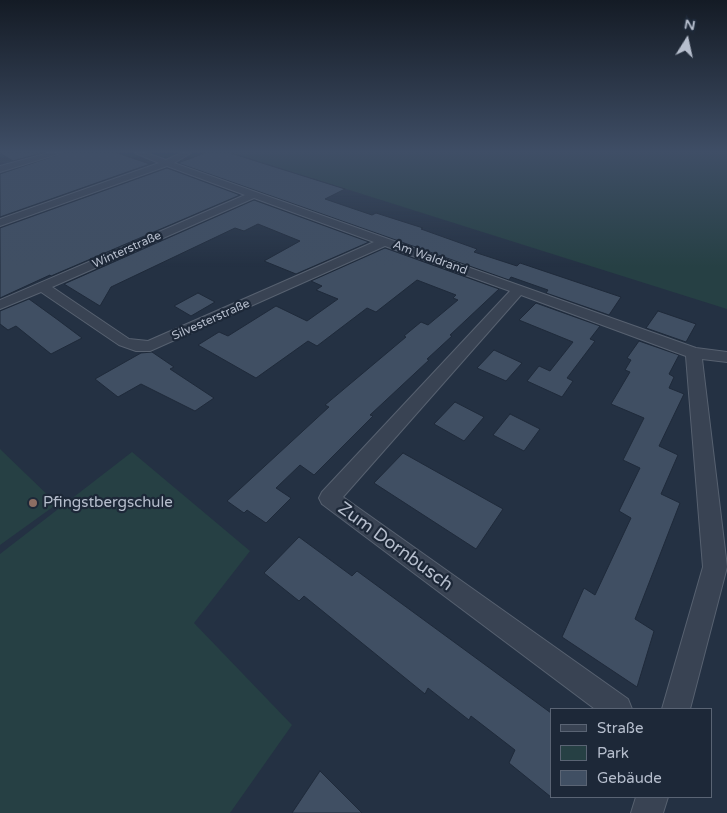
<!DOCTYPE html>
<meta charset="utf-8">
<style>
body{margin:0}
#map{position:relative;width:727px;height:813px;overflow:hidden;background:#243143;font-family:"Varela Round",sans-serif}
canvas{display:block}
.legend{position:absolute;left:550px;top:708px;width:162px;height:90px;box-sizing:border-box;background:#1d2838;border:1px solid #5a6474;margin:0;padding:6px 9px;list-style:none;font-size:15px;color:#b6becd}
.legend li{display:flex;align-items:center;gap:10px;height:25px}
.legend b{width:25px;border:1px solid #5a6474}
.north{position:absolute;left:662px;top:15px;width:50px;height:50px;-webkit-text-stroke:4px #1d2838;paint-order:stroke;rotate:10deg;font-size:14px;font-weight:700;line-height:20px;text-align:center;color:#b6becd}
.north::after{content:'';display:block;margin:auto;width:18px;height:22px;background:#b6becd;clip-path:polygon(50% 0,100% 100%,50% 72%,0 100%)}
</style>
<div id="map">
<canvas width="727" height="813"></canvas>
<ul class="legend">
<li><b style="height:6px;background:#394353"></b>Straße</li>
<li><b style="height:14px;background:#264044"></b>Park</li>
<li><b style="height:14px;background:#404f63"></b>Gebäude</li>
</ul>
<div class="north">N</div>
</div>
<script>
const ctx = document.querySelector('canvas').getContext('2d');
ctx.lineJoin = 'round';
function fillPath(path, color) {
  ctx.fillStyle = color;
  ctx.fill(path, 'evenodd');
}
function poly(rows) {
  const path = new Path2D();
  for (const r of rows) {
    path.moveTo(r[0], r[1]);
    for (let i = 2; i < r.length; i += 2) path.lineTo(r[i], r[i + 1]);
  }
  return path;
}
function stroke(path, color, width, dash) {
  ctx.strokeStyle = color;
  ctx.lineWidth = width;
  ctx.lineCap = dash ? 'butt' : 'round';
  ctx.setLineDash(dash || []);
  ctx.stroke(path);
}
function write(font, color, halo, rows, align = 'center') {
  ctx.font = font + ' "Varela Round",sans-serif';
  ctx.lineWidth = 4.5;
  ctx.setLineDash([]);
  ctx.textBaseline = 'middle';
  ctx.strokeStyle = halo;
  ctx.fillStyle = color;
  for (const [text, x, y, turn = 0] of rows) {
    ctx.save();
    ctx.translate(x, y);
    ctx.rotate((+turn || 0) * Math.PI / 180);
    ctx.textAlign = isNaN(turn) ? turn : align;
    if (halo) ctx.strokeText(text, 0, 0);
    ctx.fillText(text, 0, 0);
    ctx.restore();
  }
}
const green = poly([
 [232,153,727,153,727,309],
 [0,449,57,504,0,545],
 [132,452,250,551,194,623,292,725,230,813,0,813,0,554]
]);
const building = poly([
 [0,153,41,153,13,161,0,153],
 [63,153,117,153,150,164,0,217,0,174,63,153],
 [205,153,230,153,345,189,325,199,372,215,376,213,423,228,421,229,477,249,474,252,517,266,520,263,621,297,609,315,546,293,548,290,511,277,509,280,178,163,205,153],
 [167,168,240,195,51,276,50,275,0,298,0,228,167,168],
 [254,200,369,242,296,274,264,261,300,241,258,224,244,231,235,228,111,287,100,306,64,284,254,200],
 [385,248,499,289,450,335,452,336,427,359,429,360,370,415,373,416,314,475,300,465,276,488,291,498,266,523,247,510,244,513,227,501,329,407,325,405,406,337,404,336,421,322,428,325,458,300,453,298,456,295,417,280,376,312,367,308,317,346,308,341,256,378,198,345,219,332,228,336,276,306,307,321,338,299,316,290,322,286,311,281,385,248],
 [198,293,215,302,191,316,174,306,198,293],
 [29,299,58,320,82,338,51,354,16,326,8,330,0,324,0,311,29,299],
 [536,303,600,326,590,339,595,341,567,378,573,381,562,397,527,381,539,366,550,371,573,342,519,320,536,303],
 [658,311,696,324,686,342,646,328,658,311],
 [639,341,679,355,669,374,674,377,669,388,684,394,659,446,678,455,661,494,680,503,635,619,654,631,637,687,562,637,584,588,595,595,631,518,619,511,640,468,623,460,644,418,611,404,630,372,625,370,631,360,627,358,639,341],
 [494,350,522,363,506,381,477,368,494,350],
 [152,352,174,367,170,369,214,398,195,411,141,384,118,397,95,379,141,353,152,352],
 [455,402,484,417,464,441,434,424,455,402],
 [510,414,540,429,524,451,493,435,510,414],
 [403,453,503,509,476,549,374,483,403,453],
 [299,537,352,576,357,571,551,713,551,797,509,763,515,750,471,716,469,720,428,688,425,694,304,596,299,601,264,573,299,537],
 [320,771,362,813,292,813,320,771]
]);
const street = poly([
 [48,153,61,153,0,172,0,166,48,153],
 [135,153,147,153,166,160,181,153,191,153,174,163,696,348,727,352,727,362,702,359,727,567,690,709,662,709,703,567,686,356,521,295,343,497,628,699,632,709,595,709,322,504,319,498,322,492,510,291,385,246,150,351,136,351,119,345,41,292,0,309,0,300,245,195,167,166,0,226,0,219,159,163,135,153],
 [254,198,374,242,148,341,129,339,52,287,254,198],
 [636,797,668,797,663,813,631,813,636,797]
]);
const markers = [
 [33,503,5,"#8d6e63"]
];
const farStreetnames = [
 ["Winterstraße",127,250,-24],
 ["Am Waldrand",430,258,20],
 ["Silvesterstraße",211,320,-24]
];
const poiNames = [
 ["Pfingstbergschule",43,503]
];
const nearStreetnames = [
 ["Zum Dornbusch",395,547,36]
];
fillPath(green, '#264044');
fillPath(building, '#404f63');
stroke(building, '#1f2a3a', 1);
stroke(street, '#576170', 2);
fillPath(street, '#394353');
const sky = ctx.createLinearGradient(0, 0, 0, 267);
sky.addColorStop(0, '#141b25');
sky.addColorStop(0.57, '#3f4e66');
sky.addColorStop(1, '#3f4e6600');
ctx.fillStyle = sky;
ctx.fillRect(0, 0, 727, 267);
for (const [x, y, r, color] of markers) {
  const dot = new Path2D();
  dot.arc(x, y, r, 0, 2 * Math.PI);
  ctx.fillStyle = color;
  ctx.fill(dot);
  stroke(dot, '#1d2838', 2);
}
write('12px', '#b6becd', '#1d2838', farStreetnames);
write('15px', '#b6becd', '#1d2838', poiNames, 'left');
write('18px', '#b6becd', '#1d2838', nearStreetnames);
</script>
